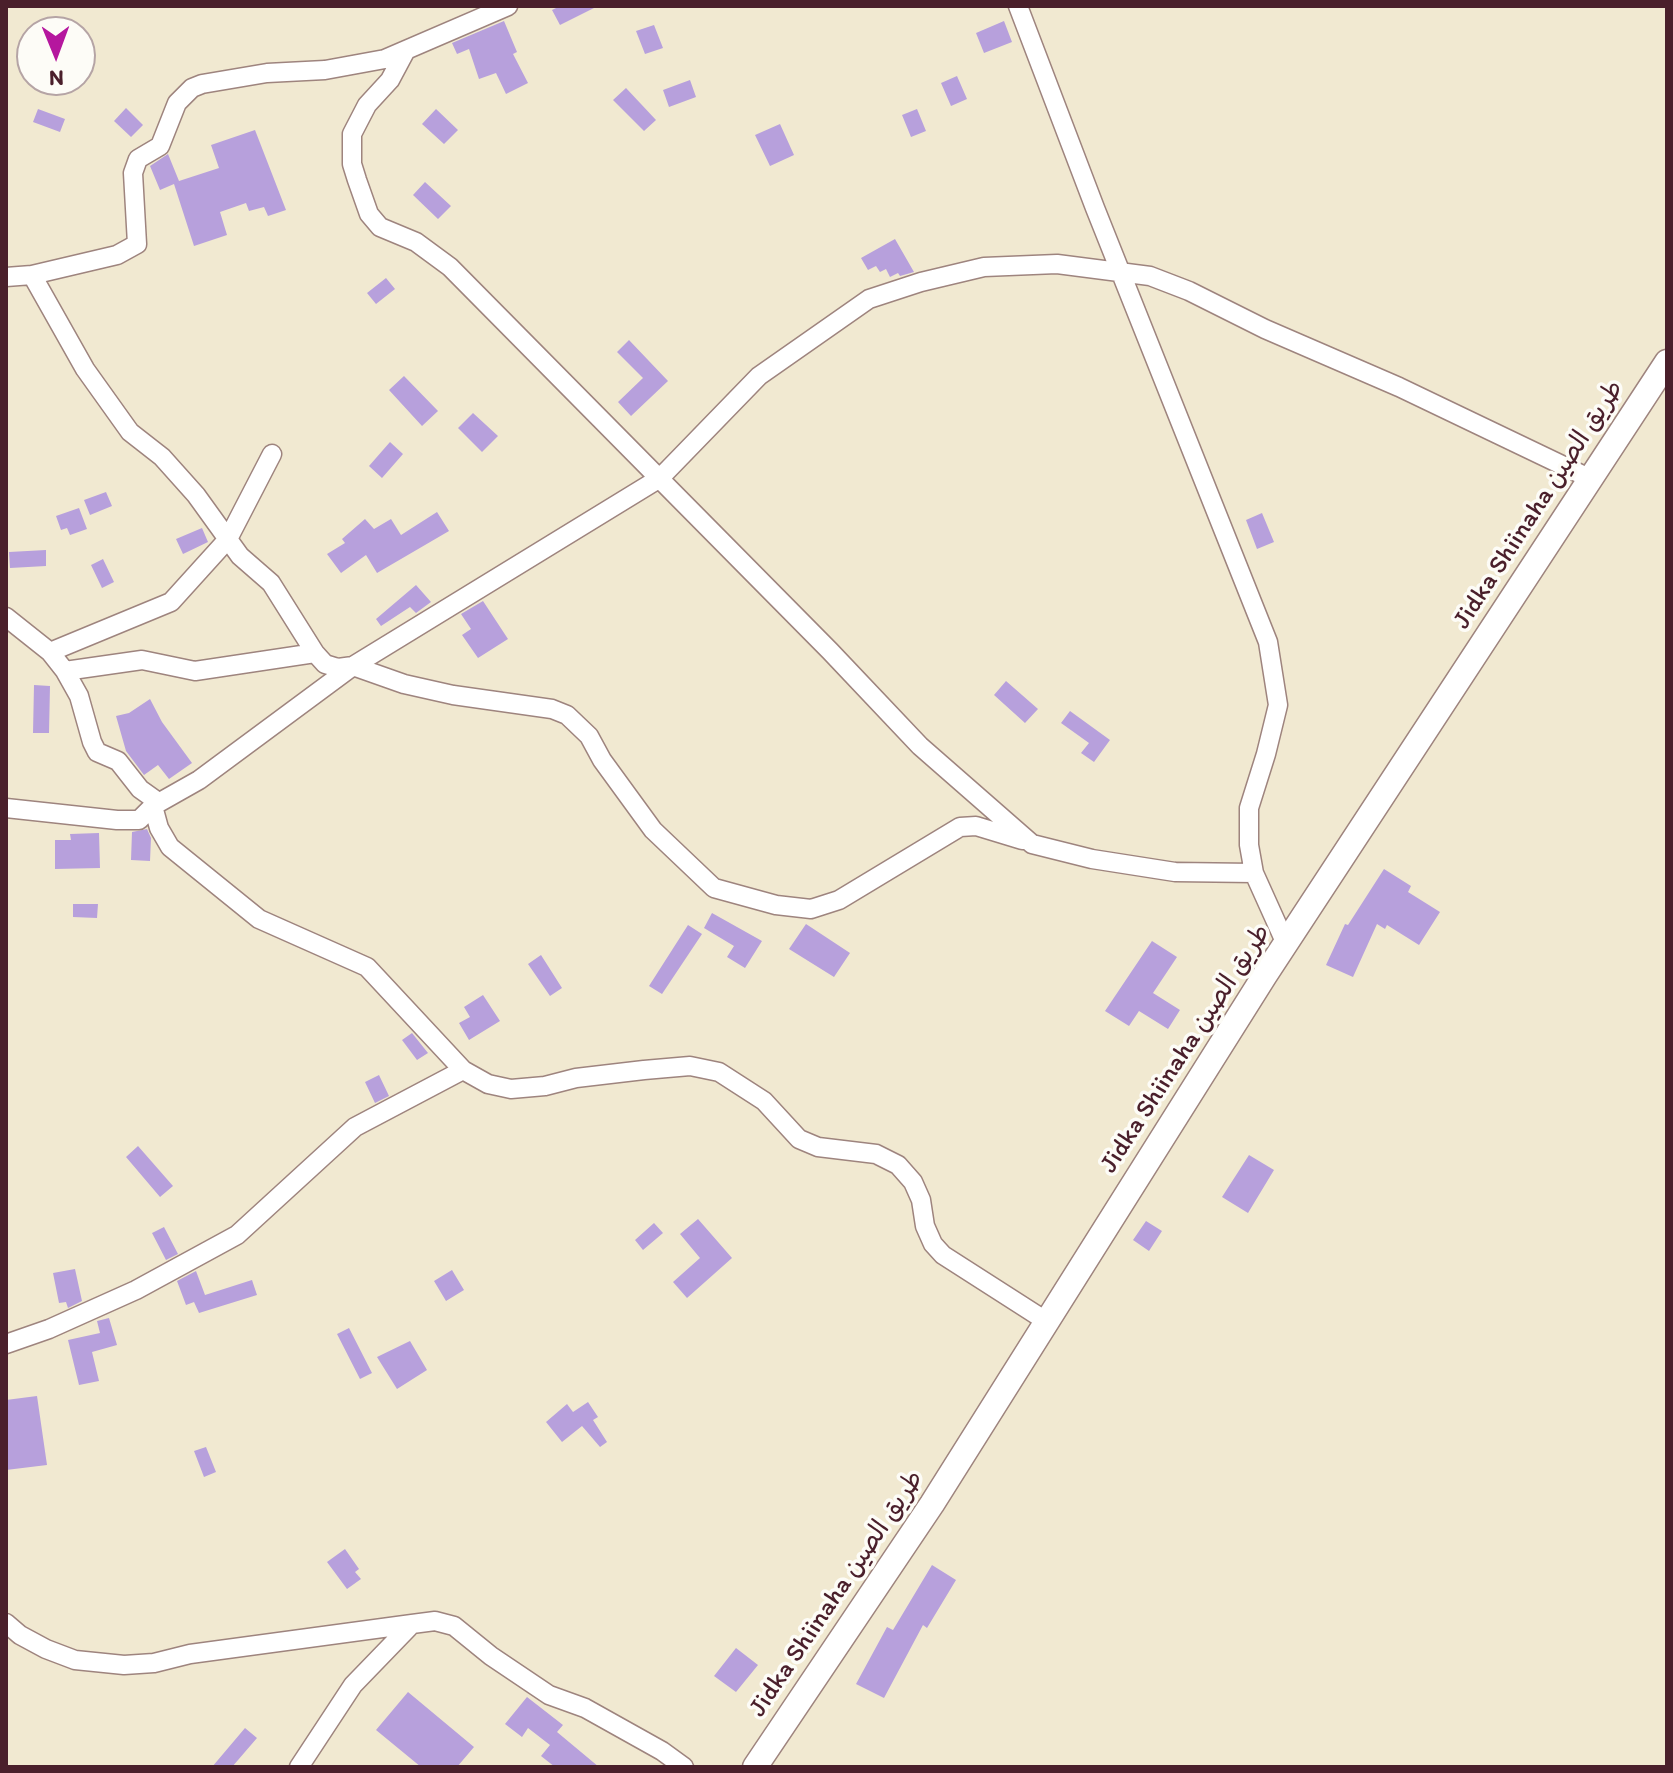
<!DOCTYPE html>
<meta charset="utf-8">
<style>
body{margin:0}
#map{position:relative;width:1673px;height:1773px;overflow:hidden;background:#f1e9d1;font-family:Itim,sans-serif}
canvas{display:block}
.frame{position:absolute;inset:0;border:8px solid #4a1f2b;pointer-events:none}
.north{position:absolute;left:16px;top:16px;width:80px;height:80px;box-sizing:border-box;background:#fdfcf7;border:2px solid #b5a4a5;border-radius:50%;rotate:179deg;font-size:22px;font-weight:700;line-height:32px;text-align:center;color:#4a1f2b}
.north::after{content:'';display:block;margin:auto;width:28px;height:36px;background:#b5179e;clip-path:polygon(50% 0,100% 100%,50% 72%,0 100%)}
</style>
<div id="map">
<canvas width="1673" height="1773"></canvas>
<div class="frame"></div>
<div class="north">N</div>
</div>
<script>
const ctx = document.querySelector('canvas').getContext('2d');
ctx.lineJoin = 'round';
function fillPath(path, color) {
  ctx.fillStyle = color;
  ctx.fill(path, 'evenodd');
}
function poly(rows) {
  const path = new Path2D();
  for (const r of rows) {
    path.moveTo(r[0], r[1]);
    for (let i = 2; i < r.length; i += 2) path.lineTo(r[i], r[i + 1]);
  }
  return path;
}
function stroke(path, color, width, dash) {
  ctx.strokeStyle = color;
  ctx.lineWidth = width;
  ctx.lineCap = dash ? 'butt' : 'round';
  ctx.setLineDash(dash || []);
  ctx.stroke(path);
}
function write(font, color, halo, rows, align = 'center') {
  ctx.font = font + ' Itim,"Playpen Sans Arabic",sans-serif';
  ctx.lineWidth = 7;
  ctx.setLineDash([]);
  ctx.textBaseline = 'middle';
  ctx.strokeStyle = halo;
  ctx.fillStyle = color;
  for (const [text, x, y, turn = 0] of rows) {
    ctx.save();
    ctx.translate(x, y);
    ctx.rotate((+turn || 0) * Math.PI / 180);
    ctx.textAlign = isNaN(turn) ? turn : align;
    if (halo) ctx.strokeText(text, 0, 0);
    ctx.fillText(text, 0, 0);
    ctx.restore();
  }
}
const building = poly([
 [560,6,598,6,560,25,552,10],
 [504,21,517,52,513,54,528,83,506,94,496,73,479,79,469,49,457,54,452,43],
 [1004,21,1012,42,984,53,976,33],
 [654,25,663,48,645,54,636,31],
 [957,76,967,99,951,106,941,83],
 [690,80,696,97,669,107,663,90],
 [626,88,656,120,644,131,613,100],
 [126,108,143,125,131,137,114,121],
 [38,109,65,119,60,132,33,122],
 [436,109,458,130,444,144,422,124],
 [917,109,926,131,911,137,902,115],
 [780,124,794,155,770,166,755,135],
 [255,130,286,210,268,216,264,207,249,211,246,203,220,212,227,235,194,246,174,184,160,190,150,166,168,154,179,181,219,168,211,145],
 [425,182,451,206,438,219,413,195],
 [895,239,914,272,900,276,898,273,890,277,886,269,880,272,876,266,868,270,861,258],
 [386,278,395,289,376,304,367,293],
 [629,340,668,381,631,416,618,402,643,378,617,352],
 [404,376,438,411,422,426,389,390],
 [473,413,498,436,482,452,458,428],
 [390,442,403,454,382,478,369,466],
 [106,492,112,506,90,515,84,500],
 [79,508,87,529,70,535,67,528,61,530,56,516],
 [437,512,449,531,377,573,366,555,341,573,327,554,345,543,342,539,365,519,374,529,391,519,401,535],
 [1262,513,1274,542,1257,549,1246,520],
 [202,528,208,542,183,554,176,539],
 [46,550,46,566,10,568,9,552],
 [103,559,114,582,102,588,91,565],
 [416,585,431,602,416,613,410,607,381,626,376,619],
 [483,601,508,639,478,658,462,635,471,629,461,614],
 [1006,681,1038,709,1025,723,994,695],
 [34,685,50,686,49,733,33,733],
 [150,699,162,722,192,763,169,779,158,765,144,775,126,751,116,716,129,713],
 [1070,711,1110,740,1094,762,1081,753,1089,743,1061,723],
 [147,829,151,838,150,861,131,860,132,832],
 [99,833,100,868,55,869,55,840,71,840,70,834],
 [1384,869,1411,886,1408,892,1440,912,1419,945,1387,925,1385,929,1377,924,1353,977,1326,965,1345,924,1348,925],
 [73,904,98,904,97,918,73,917],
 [712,913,762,941,745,968,727,957,734,946,704,928],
 [806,924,850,953,834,977,789,949],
 [688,925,702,934,662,994,649,986],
 [1152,941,1177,957,1153,993,1180,1010,1168,1029,1139,1011,1129,1026,1105,1011],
 [541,955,562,988,550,996,528,964],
 [483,995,500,1021,469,1040,459,1023,470,1017,464,1007],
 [412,1033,428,1053,417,1060,402,1040],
 [379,1075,389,1096,375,1103,365,1082],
 [138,1146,173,1186,160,1197,126,1157],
 [1249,1155,1274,1170,1248,1213,1222,1197],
 [698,1219,732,1258,687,1298,673,1282,700,1258,680,1234],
 [1146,1221,1162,1231,1149,1251,1133,1240],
 [654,1223,663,1233,643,1250,635,1240],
 [164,1227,178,1254,166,1260,152,1233],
 [75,1269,82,1301,68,1308,66,1302,59,1303,53,1273],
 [452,1270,464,1290,446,1301,434,1281],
 [196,1271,205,1295,252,1280,257,1295,199,1313,194,1302,186,1305,177,1281],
 [109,1318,117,1345,92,1352,99,1381,79,1385,68,1340,100,1333,97,1321],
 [349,1328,372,1373,360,1379,337,1334],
 [410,1341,427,1370,397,1389,377,1357],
 [37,1396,47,1465,6,1470,6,1400],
 [588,1402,598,1417,593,1420,607,1442,600,1447,582,1426,562,1442,546,1422,567,1404,573,1412],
 [206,1447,216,1472,204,1477,194,1451],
 [345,1549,359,1569,355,1572,361,1579,347,1589,327,1562],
 [932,1565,956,1580,927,1628,923,1625,884,1698,856,1684,887,1627,893,1630],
 [736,1648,758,1665,736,1692,714,1676],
 [408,1692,474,1747,457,1767,421,1767,376,1730],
 [527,1697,563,1725,557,1732,599,1767,555,1767,541,1756,550,1745,528,1728,522,1737,505,1724],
 [245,1728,257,1738,232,1767,212,1767]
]);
const minor = poly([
 [1018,6,1095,208,1268,642,1278,705,1266,754,1249,808,1249,845,1254,873,1286,944],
 [406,50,390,80,367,105,352,134,352,164,357,180,369,214,380,227,416,242,450,267,830,651,920,746,1032,844,1092,859,1175,872,1254,873],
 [32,275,85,369,130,432,162,457,196,495,240,556,271,583,315,653,325,664,338,668,353,666,404,684,453,695,552,709,567,715,589,736,602,760,653,830,714,888,776,905,811,909,839,900,960,827,976,826,1022,840],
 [6,277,32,275,117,255,137,244,133,173,138,159,160,146,177,103,192,88,202,84,267,73,325,70,385,59,508,6],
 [6,617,50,652,65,671,79,696,92,742,97,752,118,761,140,789,154,799,153,806,159,828,170,847,259,919,367,967,463,1070,488,1084,511,1089,545,1086,576,1078,644,1070,690,1066,719,1072,764,1101,799,1139,818,1147,876,1154,898,1165,913,1182,921,1200,925,1226,933,1244,943,1255,1046,1321],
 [50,652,171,602,228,539,272,454],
 [65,671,142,660,195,671,315,653],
 [6,808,117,820,139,820,153,806,199,780,353,666,660,478,759,376,869,299,921,282,984,267,1057,264,1150,276,1189,291,1265,329,1399,387,1589,478],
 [6,1344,49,1329,136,1290,237,1235,355,1127,463,1070],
 [6,1623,20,1635,46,1649,75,1660,124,1665,154,1663,190,1654,412,1624],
 [299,1767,353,1685,412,1624,435,1621,454,1626,491,1656,549,1695,585,1708,662,1751,684,1767]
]);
const major = poly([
 [755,1767,932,1504,1265,975,1667,362]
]);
const streetNames = [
 ["Jidka Shiinaha طريق الصين",1539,505,-57],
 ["Jidka Shiinaha طريق الصين",1186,1049,-57],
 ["Jidka Shiinaha طريق الصين",837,1594,-56]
];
fillPath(building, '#b7a0dc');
stroke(minor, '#9e847e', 21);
stroke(major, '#9e847e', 27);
stroke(minor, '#fff', 18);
stroke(major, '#fff', 24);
write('26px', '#4a1f2b', '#fdfcf7', streetNames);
</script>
